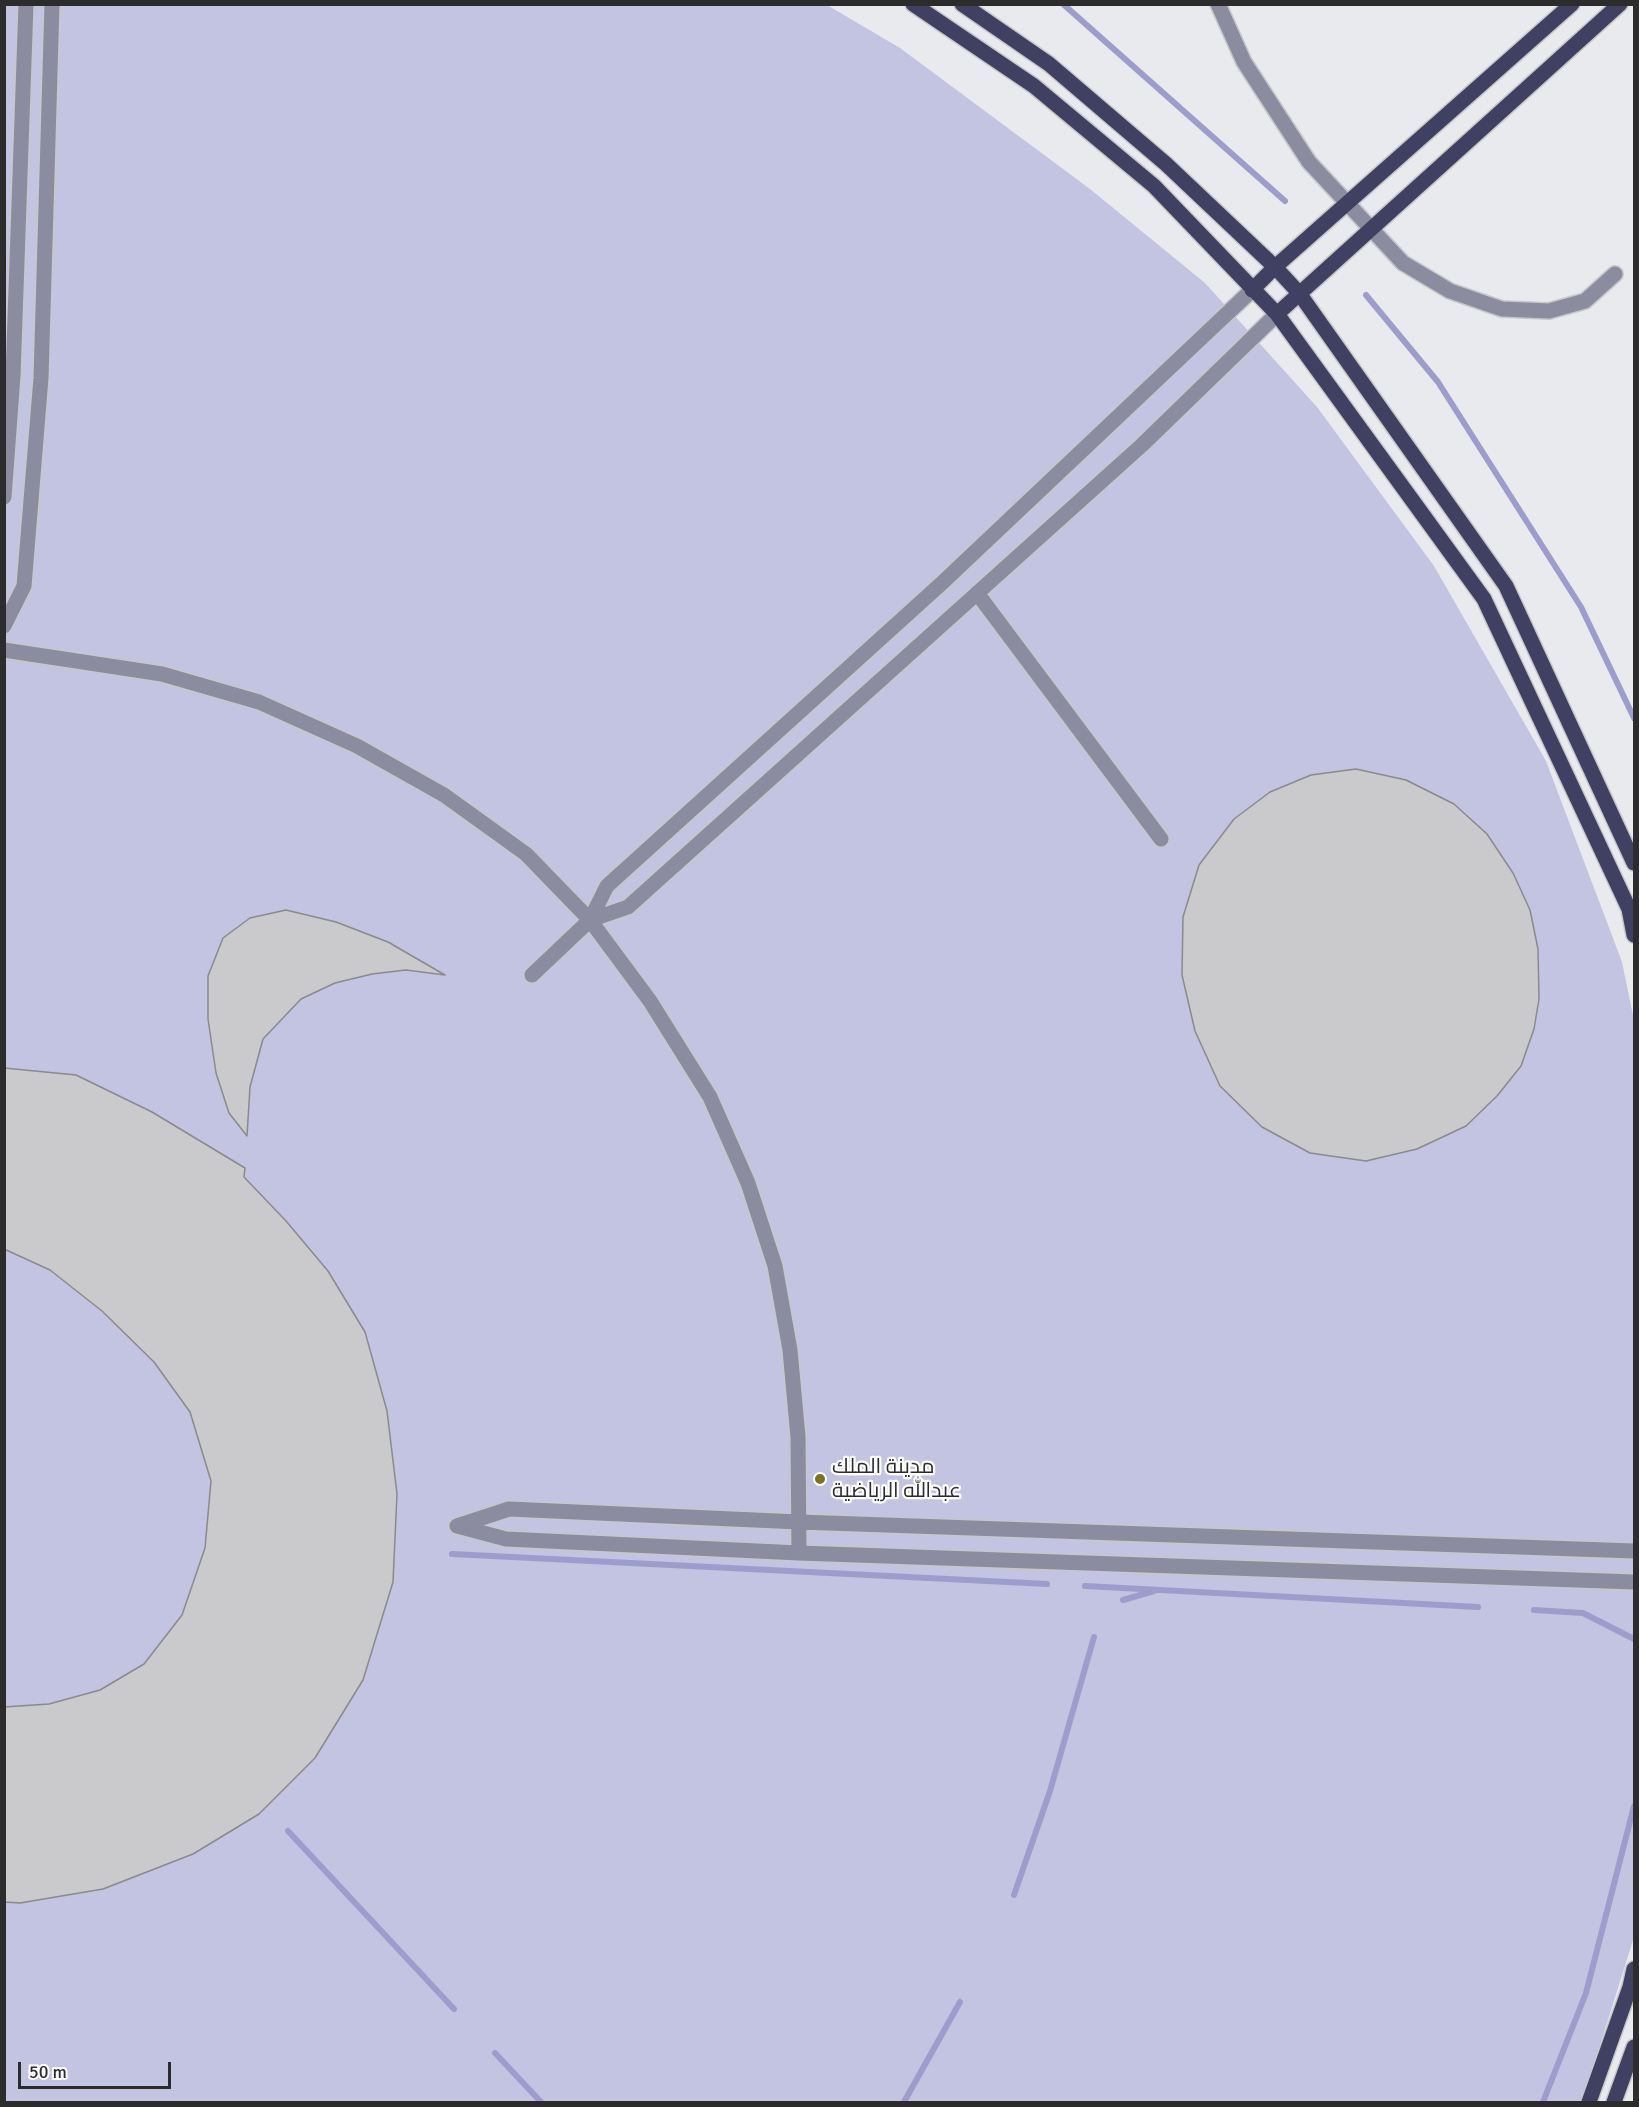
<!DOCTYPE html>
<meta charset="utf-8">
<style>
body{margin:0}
#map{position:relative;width:1639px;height:2107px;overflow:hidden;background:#e9eaed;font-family:Signika,sans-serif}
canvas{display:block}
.frame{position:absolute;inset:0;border:6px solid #2c2c2d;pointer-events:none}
.scale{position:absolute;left:18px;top:2062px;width:153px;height:27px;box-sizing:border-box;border:3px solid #2c2c2d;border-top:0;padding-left:8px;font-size:18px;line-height:21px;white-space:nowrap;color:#2c2c2d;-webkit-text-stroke:4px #fff;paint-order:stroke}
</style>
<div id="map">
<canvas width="1639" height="2107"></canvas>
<div class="frame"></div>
<div class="scale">50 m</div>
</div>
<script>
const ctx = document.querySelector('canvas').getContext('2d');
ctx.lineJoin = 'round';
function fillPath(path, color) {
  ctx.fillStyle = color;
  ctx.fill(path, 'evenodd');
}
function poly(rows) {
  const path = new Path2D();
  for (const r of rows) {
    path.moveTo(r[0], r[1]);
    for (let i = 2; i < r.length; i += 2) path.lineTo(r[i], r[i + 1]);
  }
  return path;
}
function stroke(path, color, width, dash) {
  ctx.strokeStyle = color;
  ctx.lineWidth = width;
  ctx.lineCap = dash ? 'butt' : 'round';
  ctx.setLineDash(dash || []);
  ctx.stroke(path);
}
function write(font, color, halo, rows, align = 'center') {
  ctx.font = font + ' Signika,Cairo,sans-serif';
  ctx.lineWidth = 4.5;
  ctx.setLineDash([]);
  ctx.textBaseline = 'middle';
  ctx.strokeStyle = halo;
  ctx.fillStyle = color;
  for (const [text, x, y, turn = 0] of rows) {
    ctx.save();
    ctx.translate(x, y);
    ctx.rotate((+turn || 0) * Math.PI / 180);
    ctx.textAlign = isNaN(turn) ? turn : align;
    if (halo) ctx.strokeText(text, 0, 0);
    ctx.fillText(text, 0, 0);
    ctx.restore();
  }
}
const green = poly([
 [5,5,827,5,900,48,1090,189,1205,283,1317,407,1434,566,1546,761,1622,962,1634,1020,1634,1937,1582,2102,5,2102]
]);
const stream = poly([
 [1063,4,1285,201],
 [1366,295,1438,382,1581,607,1634,718],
 [452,1554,1047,1584],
 [1085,1586,1478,1607],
 [1123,1600,1154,1591],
 [1534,1610,1583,1613,1634,1639],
 [288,1831,454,2009],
 [1014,1895,1050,1791,1094,1637],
 [495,2053,541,2102],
 [904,2102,960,2002],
 [1543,2102,1586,1993,1634,1806]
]);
const building = poly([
 [1356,769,1406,780,1454,804,1487,834,1513,873,1530,910,1538,949,1539,999,1534,1029,1521,1066,1497,1096,1466,1126,1417,1149,1366,1161,1310,1153,1262,1127,1220,1086,1195,1031,1182,975,1183,917,1199,865,1234,819,1270,792,1311,775,1356,769],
 [286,910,336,922,388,942,445,975,406,970,372,974,335,983,301,999,263,1039,250,1087,247,1136,229,1113,216,1073,208,1019,208,976,223,938,250,918,286,910],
 [4,1068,76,1075,152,1112,245,1168,244,1177,286,1221,328,1271,365,1332,387,1411,397,1494,393,1582,363,1680,315,1758,259,1814,193,1854,103,1889,20,1903,4,1902,4,1707,49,1704,100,1690,144,1664,182,1615,205,1548,211,1481,190,1412,154,1362,102,1311,50,1270,4,1249,4,1068]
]);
const minor = poly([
 [1218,4,1244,62,1309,162,1403,263,1450,291,1502,309,1549,311,1585,301,1615,274],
 [4,497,13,376,26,4],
 [977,593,1161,839],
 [4,626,24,586,41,378,52,4],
 [4,650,162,674,259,702,357,746,444,795,526,854,590,920,650,1001,710,1097,748,1183,775,1266,790,1350,798,1437,799,1553],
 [590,920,628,907,1142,445,1277,314],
 [532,975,590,920,607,886,942,583,1252,290],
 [457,1526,509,1509,799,1522,1634,1551],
 [457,1526,506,1539,799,1553,1634,1582]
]);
const major = poly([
 [913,4,1034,86,1154,186,1277,314,1484,599,1629,909,1634,935],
 [962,4,1049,64,1166,164,1275,267,1299,293,1506,586,1634,863],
 [1252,290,1275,267,1572,4],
 [1277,314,1620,4],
 [1589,2102,1630,1987,1634,1969],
 [1614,2102,1634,2047]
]);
const markers = [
 [820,1479,6,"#7c7417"]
];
const poiNames = [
 ["مدينة الملك",832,1467],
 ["عبدالله الرياضية",832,1491]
];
fillPath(green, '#c3c3e2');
stroke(stream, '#9d9dcd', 6);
fillPath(building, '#cacacd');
stroke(building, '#8a8a8e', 1.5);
stroke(minor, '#c7c8ca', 18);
stroke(major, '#c7c8ca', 18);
stroke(minor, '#8b8ca0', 15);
stroke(major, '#404062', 15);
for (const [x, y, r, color] of markers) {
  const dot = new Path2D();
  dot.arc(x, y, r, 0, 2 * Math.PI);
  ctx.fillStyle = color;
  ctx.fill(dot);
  stroke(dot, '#fff', 2);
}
write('21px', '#2c2c2d', '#fff', poiNames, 'left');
</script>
